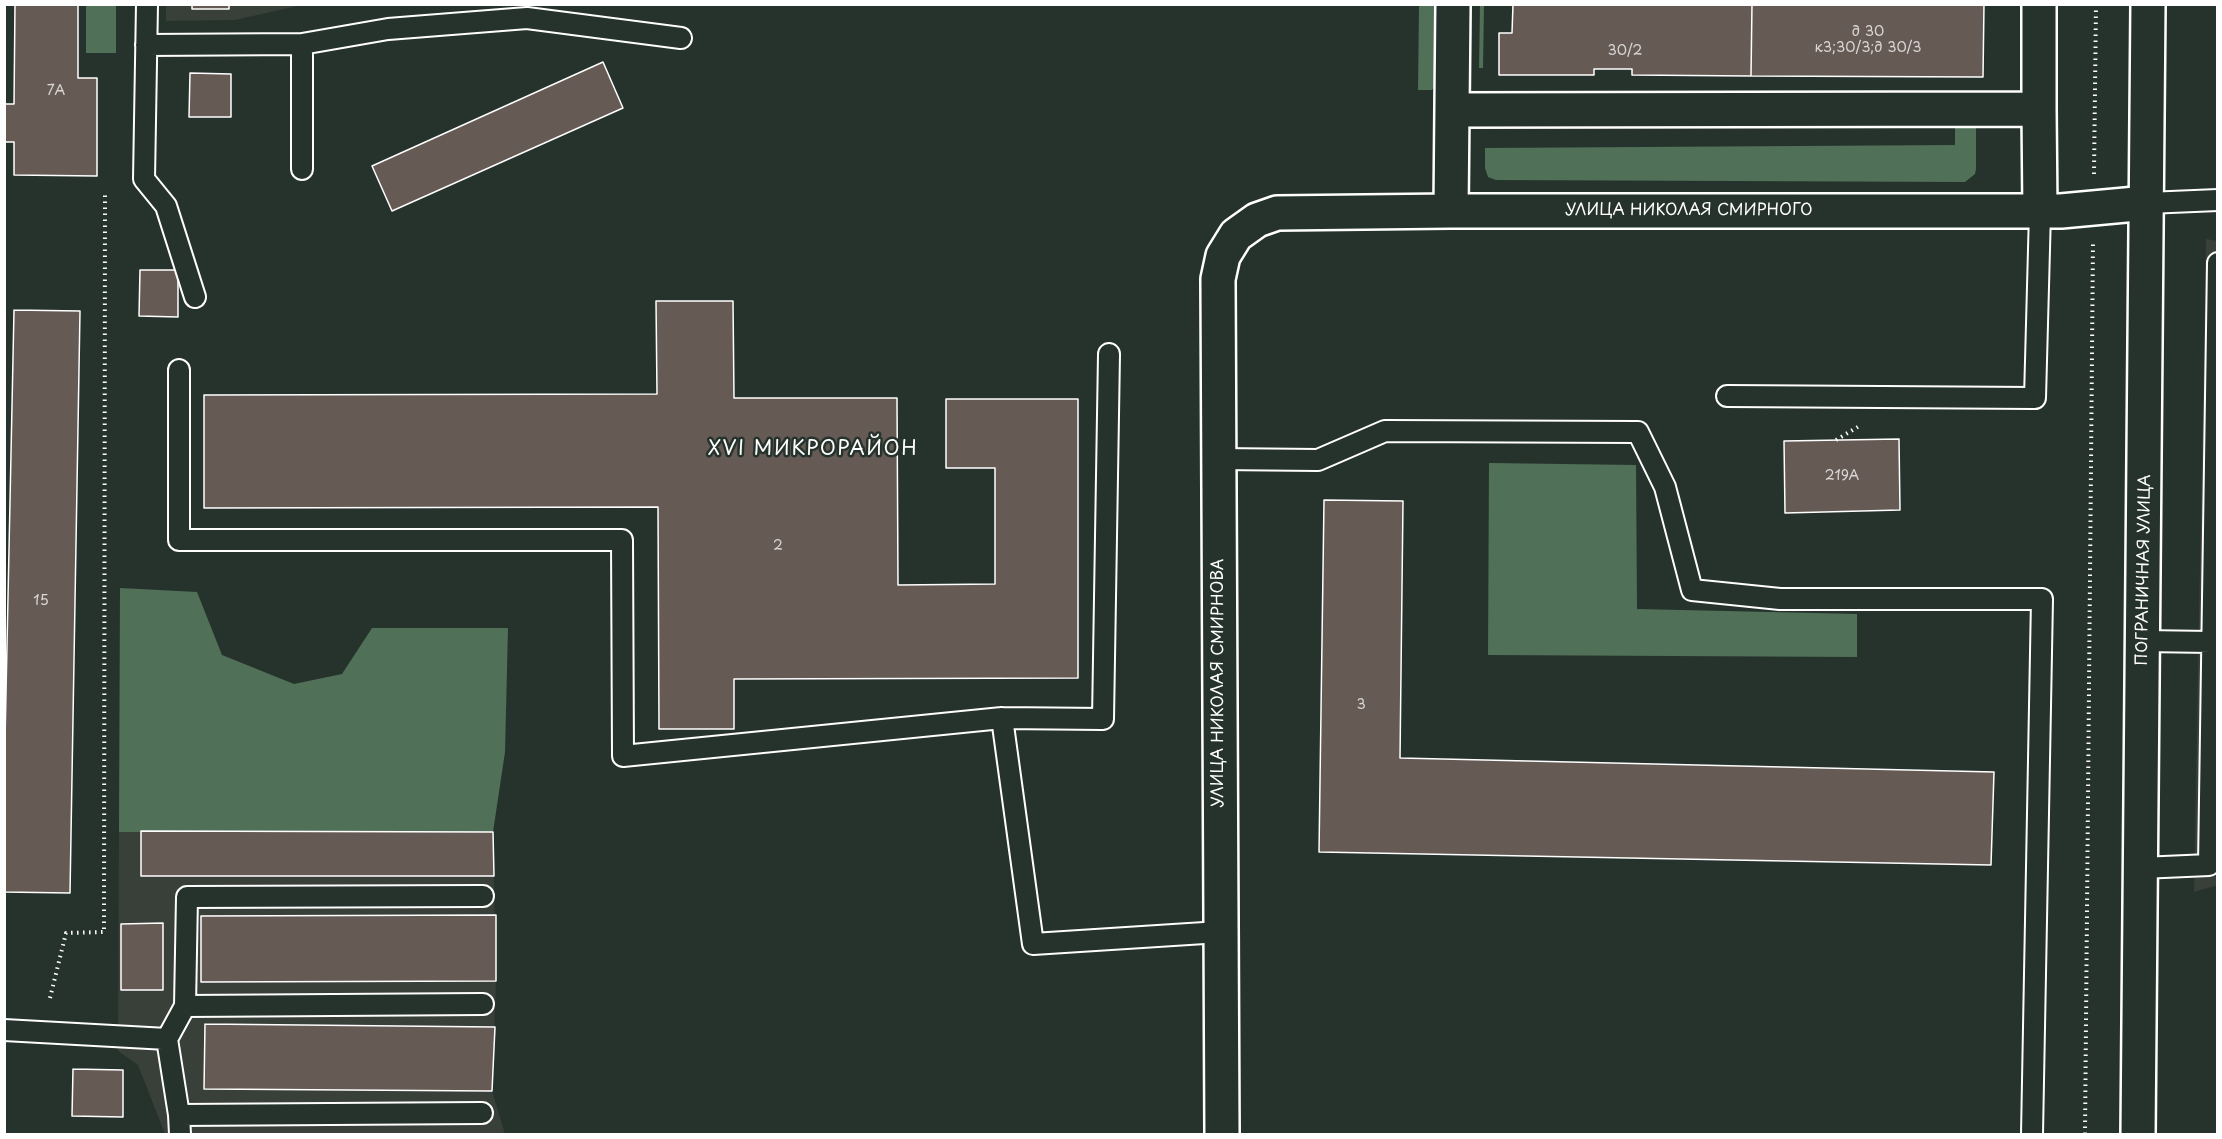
<!DOCTYPE html>
<meta charset="utf-8">
<style>
body{margin:0}
#map{position:relative;width:2222px;height:1139px;overflow:hidden;background:#26332d;font-family:"Playpen Sans",sans-serif}
canvas{display:block}
.frame{position:absolute;inset:0;border:6px solid #fff;pointer-events:none}
</style>
<div id="map">
<canvas width="2222" height="1139"></canvas>
<div class="frame"></div>
</div>
<script>
const ctx = document.querySelector('canvas').getContext('2d');
ctx.lineJoin = 'round';
function fillPath(path, color) {
  ctx.fillStyle = color;
  ctx.fill(path, 'evenodd');
}
function poly(rows) {
  const path = new Path2D();
  for (const r of rows) {
    path.moveTo(r[0], r[1]);
    for (let i = 2; i < r.length; i += 2) path.lineTo(r[i], r[i + 1]);
  }
  return path;
}
function stroke(path, color, width, dash) {
  ctx.strokeStyle = color;
  ctx.lineWidth = width;
  ctx.lineCap = dash ? 'butt' : 'round';
  ctx.setLineDash(dash || []);
  ctx.stroke(path);
}
function write(font, color, halo, rows, align = 'center') {
  ctx.font = font + ' "Playpen Sans",sans-serif';
  ctx.lineWidth = 5;
  ctx.setLineDash([]);
  ctx.textBaseline = 'middle';
  ctx.strokeStyle = halo;
  ctx.fillStyle = color;
  for (const [text, x, y, turn = 0] of rows) {
    ctx.save();
    ctx.translate(x, y);
    ctx.rotate((+turn || 0) * Math.PI / 180);
    ctx.textAlign = isNaN(turn) ? turn : align;
    if (halo) ctx.strokeText(text, 0, 0);
    ctx.fillText(text, 0, 0);
    ctx.restore();
  }
}
const built = poly([
 [166,5,302,5,235,20,166,21],
 [2206,239,2218,241,2218,885,2194,892],
 [141,831,493,832,496,981,492,1091,505,1134,165,1134,138,1065,118,1051,119,832]
]);
const green = poly([
 [86,5,116,5,116,53,86,53],
 [1419,5,1438,5,1436,84,1432,90,1418,90],
 [1480,5,1484,5,1483,68,1479,68],
 [1955,116,1976,116,1976,169,1975,174,1965,182,1496,180,1488,177,1485,168,1485,148,1955,145],
 [1489,463,1636,465,1637,609,1857,614,1857,657,1488,655],
 [120,588,197,592,222,655,294,684,342,674,372,628,508,628,505,752,493,832,119,832]
]);
const building = poly([
 [15,4,78,4,78,78,97,78,97,176,14,175,14,142,4,142,4,104,14,104,15,4],
 [192,4,229,4,229,9,192,9,192,4],
 [1513,4,1752,4,1751,76,1632,75,1632,69,1594,69,1594,75,1499,75,1499,33,1512,33,1513,4],
 [1752,4,1984,4,1983,77,1751,76,1752,4],
 [603,62,623,108,392,211,372,166,603,62],
 [190,73,231,74,231,117,189,117,190,73],
 [140,270,178,270,178,317,139,316,140,270],
 [656,301,733,301,734,398,897,398,898,585,995,584,995,468,946,468,946,399,1078,399,1078,678,734,679,734,729,659,729,658,507,204,508,204,395,657,394,656,301],
 [14,310,80,311,70,893,4,892,4,789,14,310],
 [1899,439,1900,510,1785,513,1784,441,1899,439],
 [1324,500,1403,501,1400,758,1994,772,1991,865,1319,852,1324,500],
 [141,831,493,832,494,876,141,876,141,831],
 [496,915,496,981,201,982,201,916,496,915],
 [163,923,163,990,121,990,121,924,163,923],
 [205,1024,495,1027,492,1091,204,1089,205,1024],
 [73,1069,123,1070,123,1117,72,1116,73,1069]
]);
const path = poly([
 [2094,174,2096,4],
 [1836,440,1861,425],
 [50,998,66,933,104,932,105,192],
 [2085,1134,2093,241]
]);
const service = poly([
 [147,4,144,179,166,206,195,297],
 [302,44,302,169],
 [146,45,302,44,388,29,527,18,681,38],
 [2147,203,2218,200],
 [179,370,179,540,622,540,623,756,1002,718,1103,719,1109,354],
 [1727,396,2035,398,2040,212],
 [1218,459,1318,460,1385,431,1638,432,1665,487,1692,590,1780,599,2042,599,2032,1134],
 [2143,641,2211,642],
 [1002,718,1033,944,1220,932],
 [2141,868,2209,865,2218,263],
 [185,1006,483,1004],
 [4,1030,167,1039],
 [179,1115,482,1113],
 [180,1134,179,1115,167,1039,185,1006,187,897,483,896]
]);
const minor = poly([
 [2039,109,2040,212],
 [1452,110,2039,109,2039,4],
 [1451,211,1453,4],
 [1222,1134,1218,279,1223,256,1236,235,1257,220,1277,213,1451,211,2061,211,2147,203]
]);
const tertiary = poly([
 [2138,1134,2148,4]
]);
const numberNames = [
 ["д 30",1868,32],
 ["к3;30/3;д 30/3",1868,48],
 ["30/2",1625,51],
 ["7А",56,91],
 ["219А",1842,476],
 ["2",778,546],
 ["15",41,601],
 ["3",1361,705]
];
const streetNames = [
 ["УЛИЦА НИКОЛАЯ СМИРНОГО",1689,211],
 ["ПОГРАНИЧНАЯ УЛИЦА",2144,570,-89],
 ["УЛИЦА НИКОЛАЯ СМИРНОВА",1219,683,-90]
];
const quarterNames = [
 ["XVI МИКРОРАЙОН",813,449]
];
fillPath(built, '#393f39');
fillPath(green, '#517058');
fillPath(building, '#665a55');
stroke(building, '#fff', 1.5);
stroke(service, '#fff', 24);
stroke(minor, '#fff', 38);
stroke(tertiary, '#fff', 38);
stroke(path, '#fff', 4, [1.5, 4.5]);
stroke(service, '#26332d', 20);
stroke(minor, '#26332d', 33);
stroke(tertiary, '#26332d', 33);
write('14px', '#d9d6d4', null, numberNames);
write('16px', '#fff', '#26332d', streetNames);
ctx.letterSpacing = '1.5px';
write('20px', '#fff', '#26332d', quarterNames);
ctx.letterSpacing = '0px';
</script>
